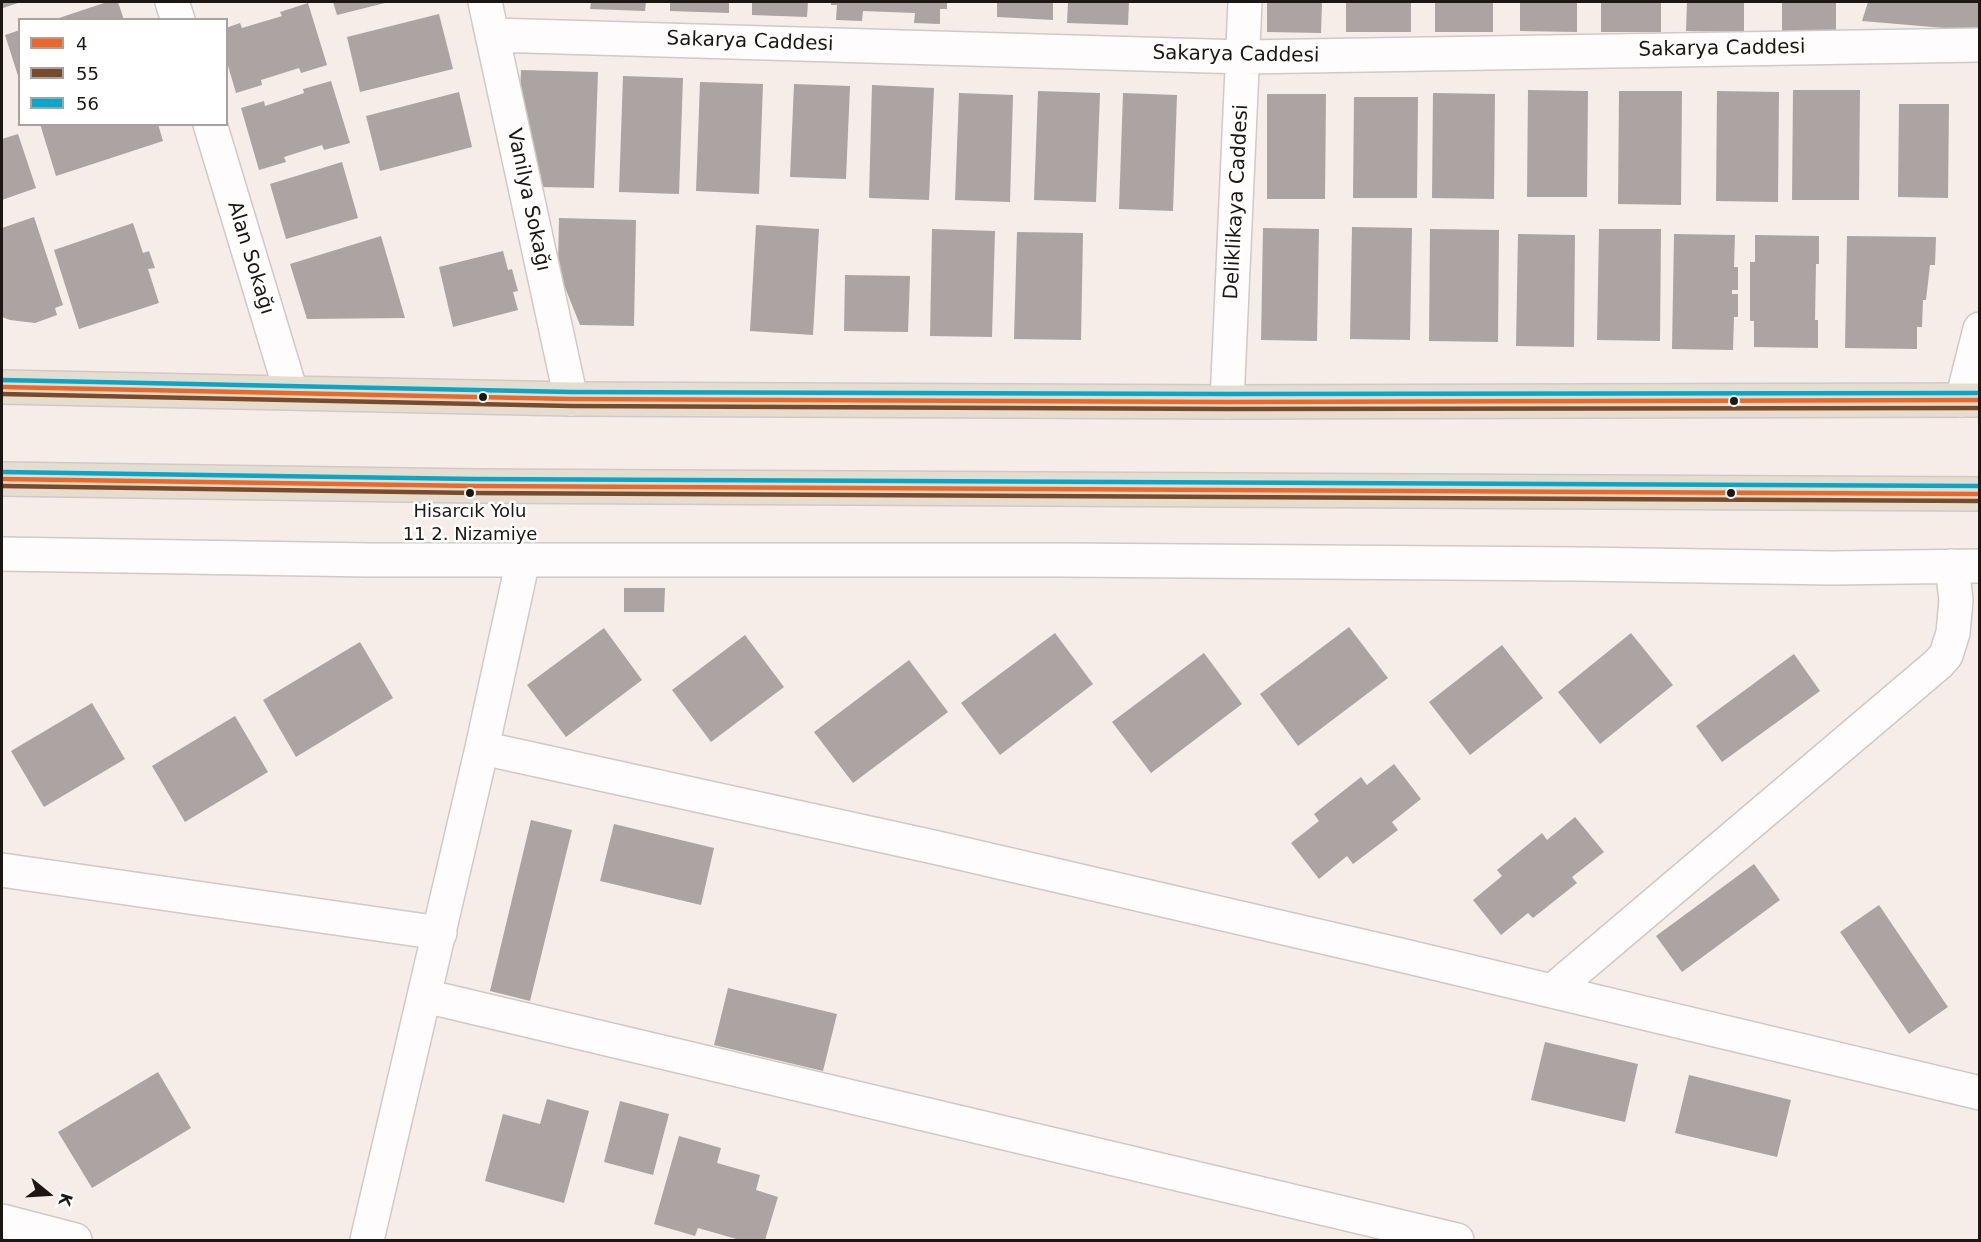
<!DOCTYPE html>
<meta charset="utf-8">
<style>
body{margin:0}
#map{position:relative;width:1981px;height:1242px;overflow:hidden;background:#f6ece8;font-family:"DejaVu Sans",sans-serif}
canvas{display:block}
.frame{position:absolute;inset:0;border:3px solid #1d1714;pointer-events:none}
.legend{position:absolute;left:18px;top:18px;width:210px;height:108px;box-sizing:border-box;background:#fff;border:2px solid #a5a2a1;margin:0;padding:8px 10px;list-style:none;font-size:18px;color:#1d1714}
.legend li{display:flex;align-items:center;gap:12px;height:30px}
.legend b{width:30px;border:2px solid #a5a2a1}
.north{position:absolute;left:18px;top:1164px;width:60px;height:60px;-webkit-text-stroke:4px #fff;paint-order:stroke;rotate:108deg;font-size:16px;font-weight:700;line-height:24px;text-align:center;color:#1d1714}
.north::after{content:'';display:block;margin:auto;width:21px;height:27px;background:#1d1714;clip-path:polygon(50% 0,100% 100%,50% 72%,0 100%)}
</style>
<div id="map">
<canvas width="1981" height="1242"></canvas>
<div class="frame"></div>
<ul class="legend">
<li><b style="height:8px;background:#f26522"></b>4</li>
<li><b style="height:8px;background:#7a4b2a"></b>55</li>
<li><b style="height:8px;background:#00a9ce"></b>56</li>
</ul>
<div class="north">K</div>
</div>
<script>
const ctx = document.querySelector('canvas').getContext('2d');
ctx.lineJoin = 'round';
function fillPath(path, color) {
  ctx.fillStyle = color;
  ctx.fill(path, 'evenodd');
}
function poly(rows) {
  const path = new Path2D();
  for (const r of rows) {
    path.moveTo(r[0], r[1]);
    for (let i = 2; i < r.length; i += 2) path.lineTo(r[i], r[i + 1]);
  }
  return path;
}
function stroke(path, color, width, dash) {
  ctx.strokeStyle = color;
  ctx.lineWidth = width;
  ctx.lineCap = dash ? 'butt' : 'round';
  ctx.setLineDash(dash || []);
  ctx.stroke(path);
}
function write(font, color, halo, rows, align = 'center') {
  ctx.font = font + ' "DejaVu Sans",sans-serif';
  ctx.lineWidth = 5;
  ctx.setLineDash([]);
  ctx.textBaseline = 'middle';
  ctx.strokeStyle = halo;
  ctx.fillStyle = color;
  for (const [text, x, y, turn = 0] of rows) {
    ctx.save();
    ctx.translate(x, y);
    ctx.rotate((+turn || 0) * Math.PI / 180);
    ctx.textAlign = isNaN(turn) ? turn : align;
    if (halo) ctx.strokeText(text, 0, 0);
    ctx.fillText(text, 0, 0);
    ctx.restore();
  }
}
const building = poly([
 [2,2,21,2,3,8],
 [107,2,118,2,124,20,53,20],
 [333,2,389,2,337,15],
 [591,2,646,2,645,11,590,9],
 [670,2,729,2,729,13,670,11],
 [752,2,808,2,807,17,752,15],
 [831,2,947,2,947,9,940,9,940,24,914,23,915,13,863,11,862,21,836,20,837,5,831,5],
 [997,2,1053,2,1053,20,997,17],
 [1068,2,1129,2,1128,25,1067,23],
 [1267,2,1322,2,1321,33,1267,32],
 [1346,2,1411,2,1411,32,1346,32],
 [1435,2,1493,2,1493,32,1435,32],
 [1520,2,1577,2,1577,32,1520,31],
 [1601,2,1661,2,1661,32,1601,32],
 [1687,2,1744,2,1744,32,1686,31],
 [1782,2,1836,2,1836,32,1782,32],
 [1868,2,1980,2,1980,31,1862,21],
 [308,3,327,65,301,73,299,68,261,80,262,85,236,93,226,59,226,28,240,23,242,28,282,16,280,12],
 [439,14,453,69,360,92,347,37],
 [20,30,20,79,19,79,5,35],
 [521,70,598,72,594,188,540,187,520,93],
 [623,76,683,78,679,194,619,192],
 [331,81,350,143,324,150,322,145,284,157,286,162,259,170,241,108,264,101,265,106,304,93,303,89],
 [700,82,763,84,759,194,696,191],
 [794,84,850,86,846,179,790,177],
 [872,85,934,88,929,200,869,198],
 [1528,90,1588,91,1587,197,1527,197],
 [1793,90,1860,90,1859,200,1792,200],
 [1038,91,1100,93,1096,202,1034,200],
 [1619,91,1682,91,1681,205,1618,204],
 [1717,91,1779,92,1778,202,1716,201],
 [459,92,472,147,380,171,366,116],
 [959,93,1013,95,1010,202,955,200],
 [1123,93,1177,95,1173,211,1119,209],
 [1433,93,1495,94,1494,199,1432,198],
 [1267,94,1326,94,1325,199,1267,199],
 [1354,97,1418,97,1417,198,1353,198],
 [1899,104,1949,104,1948,198,1898,197],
 [40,124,158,124,163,141,56,176],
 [18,134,36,188,2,200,2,139],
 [342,162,358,218,286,239,270,184],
 [34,217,63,305,55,308,57,315,35,323,10,320,2,317,2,228],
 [559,218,636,220,634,326,580,325,558,270],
 [133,223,143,253,149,251,155,268,148,269,159,303,79,329,54,250],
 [756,225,819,229,813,335,750,331],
 [1352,227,1412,228,1410,340,1350,339],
 [1263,228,1319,229,1317,341,1261,340],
 [932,229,995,231,992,337,930,336],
 [1430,229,1499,230,1498,342,1429,341],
 [1599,229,1661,229,1660,341,1597,340],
 [1017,232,1083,233,1081,340,1014,339],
 [1518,234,1575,235,1574,347,1516,346],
 [1674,234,1735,235,1734,267,1738,267,1738,290,1732,290,1732,294,1738,294,1738,317,1734,317,1733,350,1672,349],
 [1755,235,1819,236,1819,264,1816,264,1815,320,1818,320,1818,348,1754,347,1754,321,1750,321,1750,262,1755,262],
 [381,236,405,318,307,319,290,264],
 [1847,236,1936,237,1935,265,1930,265,1926,300,1923,300,1922,327,1917,327,1917,349,1845,348],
 [503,251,508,270,512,269,518,291,513,292,518,310,453,327,439,267],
 [845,275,910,276,908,332,844,331],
 [624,588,665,588,664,612,624,612],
 [1349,627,1388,678,1298,746,1260,694],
 [604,628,642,680,566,737,527,685],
 [1055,633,1093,684,1000,755,961,703],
 [1631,633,1673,685,1600,744,1558,692],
 [745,635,784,687,711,742,672,690],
 [360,642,393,698,296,757,263,700],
 [1502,645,1543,698,1470,755,1429,702],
 [1204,653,1242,704,1151,773,1112,722],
 [1794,654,1820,691,1722,762,1696,726],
 [909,660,948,712,853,783,814,732],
 [92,703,125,759,44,807,11,751],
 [235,716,268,772,185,822,152,766],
 [1394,764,1421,799,1392,822,1398,830,1353,864,1347,856,1319,879,1291,843,1319,821,1314,814,1361,777,1367,785],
 [1575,817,1604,852,1572,877,1577,883,1533,918,1528,913,1501,935,1473,900,1502,876,1497,870,1542,833,1547,840],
 [531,820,572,830,530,1001,490,991],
 [614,824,714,848,701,905,600,881],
 [1754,864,1780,900,1682,972,1656,936],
 [1879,905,1948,1007,1909,1034,1840,932],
 [728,988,837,1014,823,1071,714,1045],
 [1545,1042,1638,1064,1625,1122,1531,1100],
 [158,1072,191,1128,92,1188,58,1132],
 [1689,1075,1791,1100,1777,1157,1675,1133],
 [547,1099,589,1111,564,1203,485,1181,503,1114,540,1124],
 [620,1101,669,1114,653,1175,604,1162],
 [679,1136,721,1148,717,1163,760,1175,756,1190,778,1197,765,1240,740,1240,698,1228,695,1236,654,1224]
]);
const minor = poly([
 [172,2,178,20],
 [485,2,571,399],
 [492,35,1244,57,1980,45],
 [210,124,291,392],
 [1962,400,1980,329],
 [1227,402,1245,2],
 [2,554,370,560,1061,560,1578,564,1832,568,1980,566],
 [482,748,938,848,1392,953,1980,1093],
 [2,870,440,933],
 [1552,991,1938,664,1946,655,1953,633,1956,600,1952,566],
 [425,996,1457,1240],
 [2,1221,75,1240],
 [367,1240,482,748,523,560]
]);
const highway = poly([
 [2,387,571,399,1227,402,1980,400],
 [2,479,475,486,1980,494]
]);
const bus1 = poly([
 [2,387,571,399,1227,402,1980,400],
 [2,479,475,486,1980,494]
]);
const bus2 = poly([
 [2,394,571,406,1227,409,1980,408],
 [2,486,475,493,1980,501]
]);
const bus3 = poly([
 [2,380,571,392,1227,394,1980,393],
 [2,472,475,479,1980,486]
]);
const markers = [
 [483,397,5,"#1d1714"],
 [1734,401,5,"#1d1714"],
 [470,493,5,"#1d1714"],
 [1731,493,5,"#1d1714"]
];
const busNames = [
 ["Hisarcık Yolu",470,512],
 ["11 2. Nizamiye",470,535]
];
const streetNames = [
 ["Sakarya Caddesi",750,42,2],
 ["Sakarya Caddesi",1722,49,-1],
 ["Sakarya Caddesi",1236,55,1],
 ["Vanilya Sokağı",528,200,78],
 ["Deliklikaya Caddesi",1237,202,-87],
 ["Alan Sokağı",250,258,73]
];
fillPath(building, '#aca4a2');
stroke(minor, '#d1c9c6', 36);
stroke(highway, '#cfc9c8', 36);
stroke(minor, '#fefcfc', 33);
stroke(highway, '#e7ddcf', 33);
stroke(bus1, '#f26522', 4.5);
stroke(bus2, '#7a4b2a', 4.5);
stroke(bus3, '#00a9ce', 4.5);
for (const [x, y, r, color] of markers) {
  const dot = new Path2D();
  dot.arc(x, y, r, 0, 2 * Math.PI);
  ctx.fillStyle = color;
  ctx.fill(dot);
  stroke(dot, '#fff', 2);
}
write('18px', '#1d1714', '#fff', busNames);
write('20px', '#1d1714', '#fff', streetNames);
</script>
